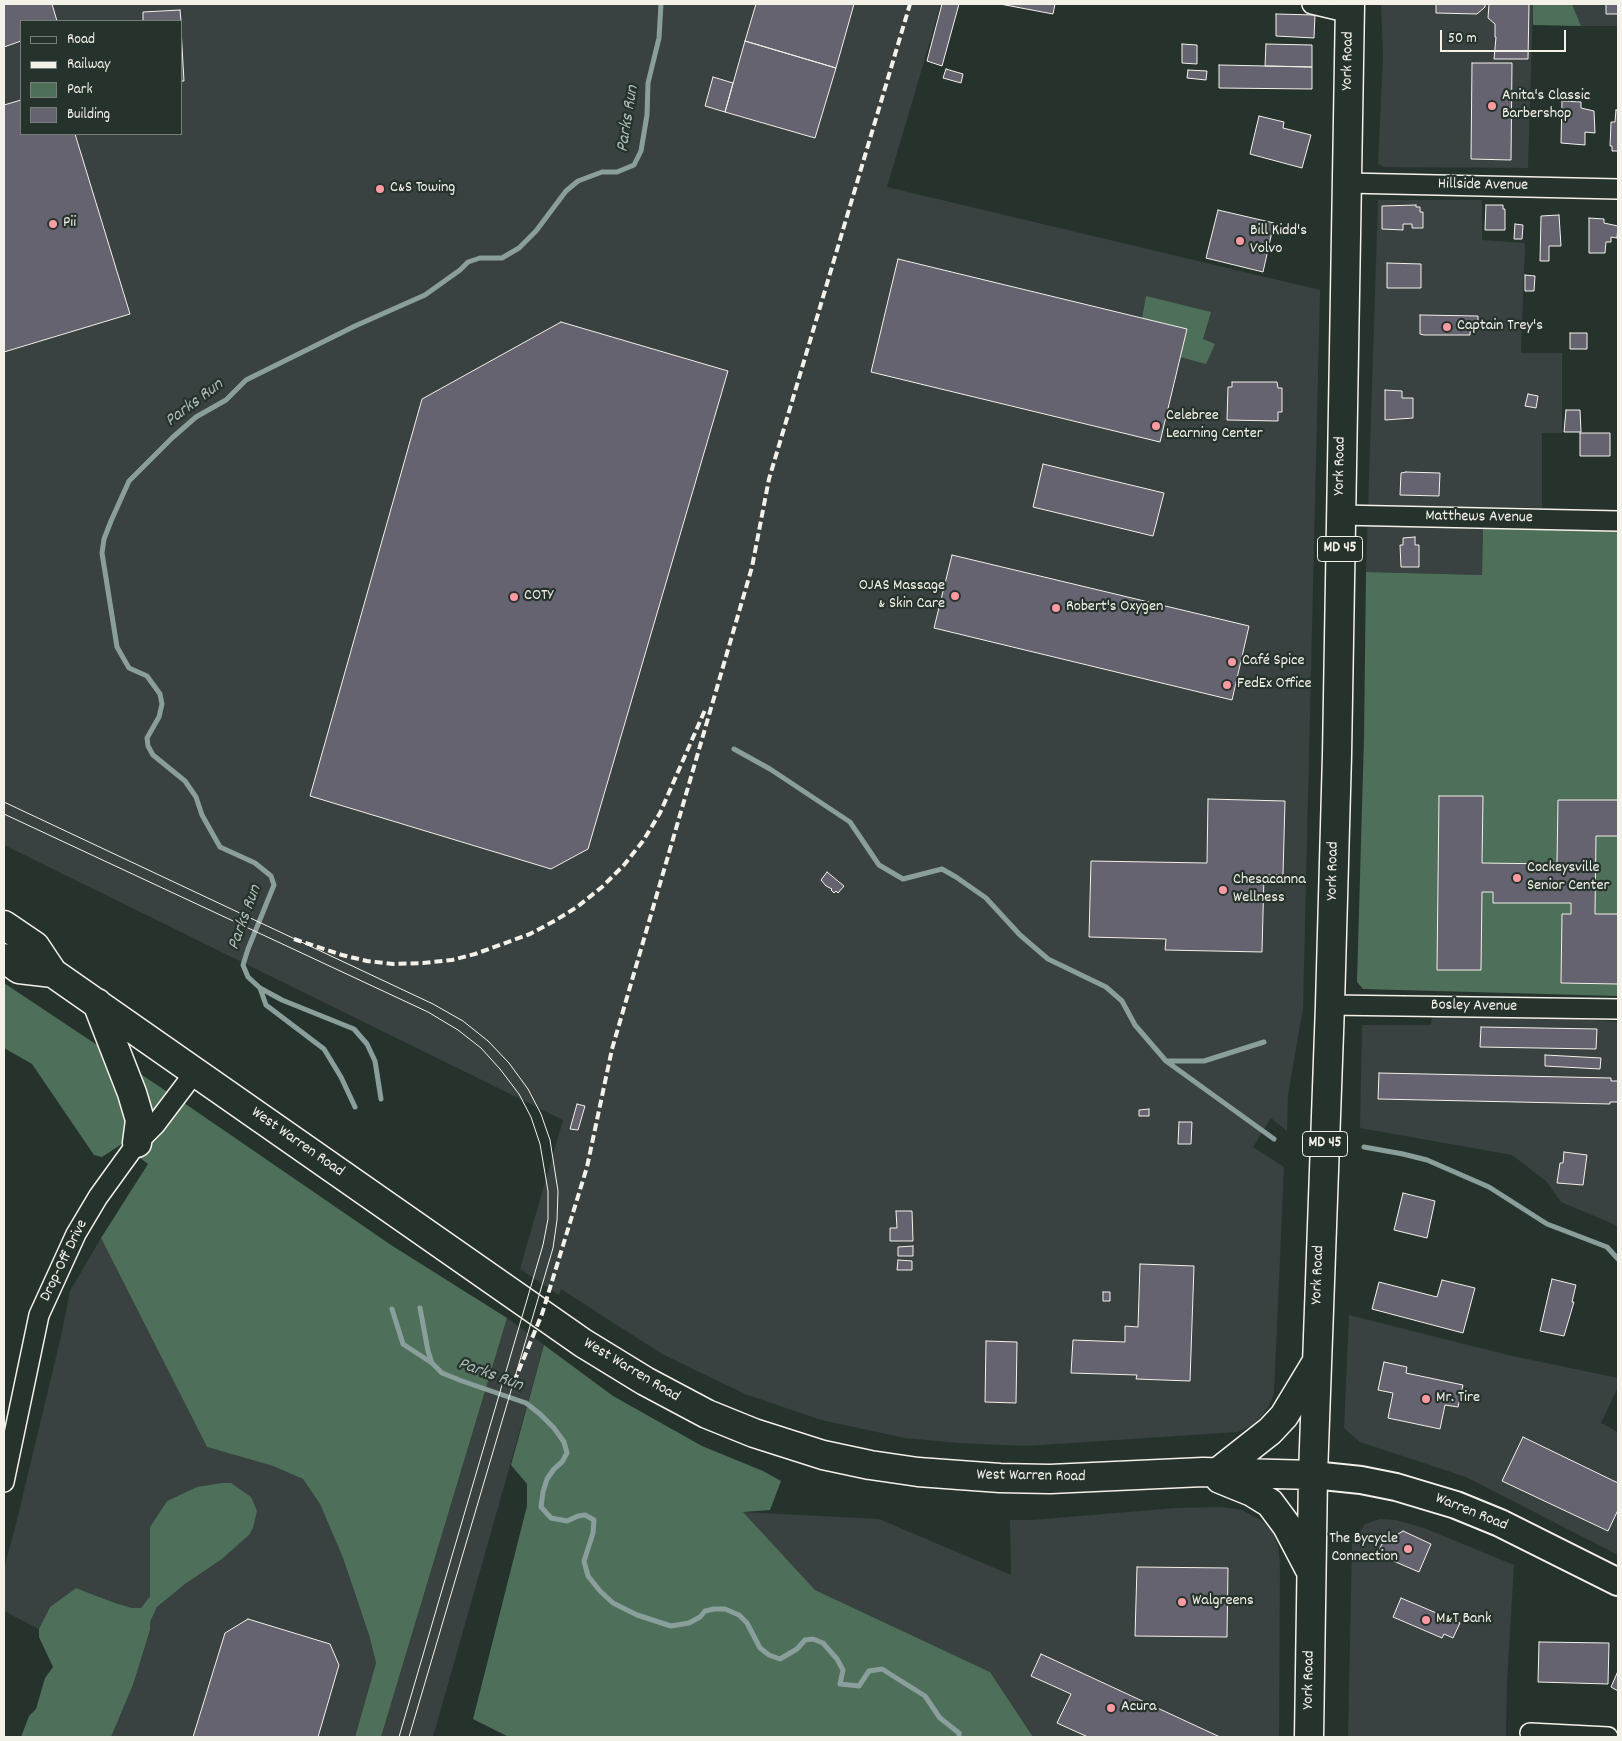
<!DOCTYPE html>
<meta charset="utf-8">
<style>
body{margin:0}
#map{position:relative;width:1622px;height:1741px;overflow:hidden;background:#26332d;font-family:Dekko,sans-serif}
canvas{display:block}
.frame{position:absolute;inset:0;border:5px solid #f4f1e8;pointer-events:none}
.legend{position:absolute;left:20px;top:20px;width:162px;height:115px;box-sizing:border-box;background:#26332d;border:1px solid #787f78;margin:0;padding:6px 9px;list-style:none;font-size:15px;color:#f4f1e8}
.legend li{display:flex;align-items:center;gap:10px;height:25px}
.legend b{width:25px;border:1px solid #787f78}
.scale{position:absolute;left:1440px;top:30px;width:126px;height:22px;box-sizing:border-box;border:2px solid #f4f1e8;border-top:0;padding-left:6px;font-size:15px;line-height:18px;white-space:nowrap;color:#f4f1e8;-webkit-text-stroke:4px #26332d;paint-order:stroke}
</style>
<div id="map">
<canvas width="1622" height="1741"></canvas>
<div class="frame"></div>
<ul class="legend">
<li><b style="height:6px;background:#26332d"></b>Road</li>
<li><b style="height:6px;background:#f4f1e8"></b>Railway</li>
<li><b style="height:14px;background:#4e6f59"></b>Park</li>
<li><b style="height:14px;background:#656370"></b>Building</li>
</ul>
<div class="scale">50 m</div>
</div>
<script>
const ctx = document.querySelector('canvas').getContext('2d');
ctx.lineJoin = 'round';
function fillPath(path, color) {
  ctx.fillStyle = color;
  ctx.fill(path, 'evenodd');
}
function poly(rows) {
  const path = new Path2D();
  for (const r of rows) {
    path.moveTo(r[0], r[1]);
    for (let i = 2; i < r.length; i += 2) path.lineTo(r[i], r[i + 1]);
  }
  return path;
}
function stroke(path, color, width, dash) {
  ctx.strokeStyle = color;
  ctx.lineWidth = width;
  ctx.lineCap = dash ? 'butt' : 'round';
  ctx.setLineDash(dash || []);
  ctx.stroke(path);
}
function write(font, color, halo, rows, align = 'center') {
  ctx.font = font + ' Dekko,sans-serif';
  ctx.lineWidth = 4.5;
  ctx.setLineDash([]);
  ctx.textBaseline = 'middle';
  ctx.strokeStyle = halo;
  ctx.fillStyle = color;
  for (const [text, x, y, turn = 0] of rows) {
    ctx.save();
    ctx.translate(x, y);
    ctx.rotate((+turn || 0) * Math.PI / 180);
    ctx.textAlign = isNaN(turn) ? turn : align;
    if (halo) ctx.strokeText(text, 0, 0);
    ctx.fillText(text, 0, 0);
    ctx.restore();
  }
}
const built = poly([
 [4,4,941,4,887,187,1320,290,1303,1009,1288,1094,1287,1131,1271,1118,1253,1147,1284,1167,1274,1393,1270,1404,1262,1416,1251,1426,1237,1432,1025,1446,959,1443,905,1438,821,1420,745,1394,662,1354,561,1289,559,1295,520,1269,563,1120,4,845],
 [21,21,181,21,181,134,21,134],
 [1381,4,1533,4,1528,168,1384,167,1378,164,1383,56],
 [1572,4,1618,4,1618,26,1581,26],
 [1378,200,1482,200,1482,240,1525,243,1521,353,1562,353,1562,433,1542,433,1542,508,1483,507,1482,575,1366,572],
 [1523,1015,1618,1022,1618,1226,1561,1202,1547,1182,1512,1155,1360,1128,1362,1025,1431,1025,1432,1016],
 [101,1238,207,1447,273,1466,303,1479,320,1504,343,1558,369,1635,376,1663,355,1737,111,1737,133,1685,150,1630,150,1622,157,1607,185,1584,222,1559,249,1535,197,1487,167,1501,150,1527,150,1596,141,1608,132,1608,115,1603,76,1588,50,1607,39,1629,4,1611,4,1568,16,1524,62,1332,70,1291],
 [1349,1315,1508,1355,1618,1378,1618,1387,1601,1423,1618,1432,1618,1555,1466,1477,1360,1442,1344,1428],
 [507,1318,544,1345,433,1737,381,1737],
 [1222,1507,1242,1510,1264,1522,1273,1533,1278,1546,1280,1564,1279,1737,1033,1737,990,1672,815,1590,742,1512,879,1519,1011,1575,1010,1520,1032,1520,1176,1508],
 [1380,1519,1396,1520,1424,1528,1514,1565,1507,1682,1506,1737,1348,1737,1352,1543,1365,1524]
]);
const green = poly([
 [1533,4,1572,4,1581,26,1533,25],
 [1146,296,1211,312,1203,339,1215,344,1206,364,1180,357,1142,319],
 [1483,524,1618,527,1618,996,1363,989,1357,982,1364,737,1366,572,1482,575],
 [4,983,187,1105,391,1245,507,1318,381,1737,355,1737,376,1663,369,1635,343,1558,320,1504,303,1479,273,1466,207,1447,101,1238,148,1164,122,1144,102,1157,94,1155,32,1064,4,1048],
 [544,1345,613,1396,702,1446,763,1471,781,1481,770,1510,743,1512,815,1590,990,1672,1033,1737,509,1737,473,1719,527,1506,527,1484,511,1465],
 [222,1483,231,1483,251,1497,257,1511,253,1528,249,1535,222,1559,185,1584,157,1607,150,1622,150,1630,133,1685,111,1737,21,1737,29,1716,36,1709,45,1678,53,1667,39,1637,39,1629,50,1607,76,1588,115,1603,132,1608,141,1608,150,1596,150,1527,167,1501,197,1487]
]);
const stream = poly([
 [734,749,770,769,850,822,879,865,903,879,942,869,956,877,986,898,1020,935,1048,959,1106,987,1122,1001,1135,1025,1166,1061,1274,1139],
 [260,988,266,1005,324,1049,341,1077,355,1107],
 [1166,1061,1204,1061,1264,1042],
 [381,1099,375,1061,367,1044,354,1029,282,1000,260,988,248,977,243,965,248,949,274,885,271,876,255,863,220,847,202,815,196,797,185,781,153,755,148,746,147,738,159,717,162,704,160,694,147,676,129,668,117,647,102,553,104,539,111,521,129,481,172,438,196,417,226,400,246,380,355,326,425,295,460,270,468,262,480,258,502,258,519,248,536,231,566,191,578,181,602,172,617,172,634,165,641,151,647,115,648,83,659,38,661,4],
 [1364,1147,1403,1154,1427,1160,1489,1187,1547,1224,1607,1247,1618,1259],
 [420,1308,428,1351,432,1363,442,1373,462,1381,526,1403,540,1414,554,1428,564,1442,567,1453,562,1462,554,1469,547,1479,543,1492,541,1507,551,1518,567,1521,578,1516,585,1515,594,1520,593,1533,584,1561,588,1576,600,1591,613,1603,637,1615,671,1626,689,1623,700,1617,705,1611,714,1609,725,1609,739,1615,747,1623,760,1648,769,1655,780,1659,797,1649,805,1640,813,1639,823,1643,837,1659,843,1670,840,1684,859,1686,869,1671,882,1669,925,1696,940,1718,959,1733,959,1737],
 [392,1309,403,1344,432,1363]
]);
const building = poly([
 [4,4,52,4,57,21,21,21,21,41,4,47,4,4],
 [756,4,854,4,836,68,745,41,756,4],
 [942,4,959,4,942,66,927,61,942,4],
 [1000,4,1055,4,1053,14,1000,4],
 [1436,4,1485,4,1485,7,1477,14,1436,13,1436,4],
 [1489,4,1529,4,1528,59,1494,59,1496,37,1495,37,1495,24,1488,18,1489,4],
 [1606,4,1618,4,1618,14,1606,14,1606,4],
 [180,10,181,21,143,21,143,12,180,10],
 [1276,14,1315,15,1314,38,1276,36,1276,14],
 [181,29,184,81,181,81,181,29],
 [745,41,836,68,815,138,725,112,745,41],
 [1182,44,1197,45,1197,64,1182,63,1182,44],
 [1266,44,1312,45,1312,67,1265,66,1266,44],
 [1472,63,1512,63,1511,160,1471,159,1472,63],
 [1219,65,1312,67,1312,89,1219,88,1219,65],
 [946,69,963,74,961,83,943,78,946,69],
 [1188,70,1207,71,1206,80,1187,78,1188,70],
 [713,77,733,83,725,112,705,106,713,77],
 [21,100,21,134,75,134,130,314,4,352,4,105,21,100],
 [1562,101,1581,102,1581,108,1594,111,1595,133,1585,132,1585,145,1561,143,1562,101],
 [1616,110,1618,110,1618,151,1612,151,1612,146,1610,146,1611,122,1615,122,1616,110],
 [1259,116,1284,122,1283,128,1311,135,1302,168,1250,154,1259,116],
 [1416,205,1416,207,1420,207,1420,212,1423,212,1423,228,1412,228,1412,224,1403,224,1403,230,1382,229,1382,206,1416,205],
 [1486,205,1503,205,1503,209,1505,209,1505,230,1485,230,1486,205],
 [1218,210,1274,223,1263,272,1206,258,1218,210],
 [1559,215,1561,246,1549,246,1549,261,1540,261,1541,216,1559,215],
 [1589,218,1604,219,1604,223,1618,226,1617,238,1611,237,1611,242,1606,242,1605,253,1589,253,1589,218],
 [1515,224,1523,225,1522,239,1514,239,1515,224],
 [898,259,1187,329,1160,442,871,372,898,259],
 [1387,263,1421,264,1421,288,1387,288,1387,263],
 [1525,275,1535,276,1534,291,1525,291,1525,275],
 [1420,315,1478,316,1478,322,1474,322,1474,332,1470,332,1470,335,1424,335,1420,334,1420,315],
 [561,322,728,371,588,849,551,869,310,796,422,399,561,322],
 [1570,333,1587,333,1587,349,1570,349,1570,333],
 [1232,382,1277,382,1278,388,1282,388,1282,412,1278,412,1278,421,1227,420,1228,387,1232,387,1232,382],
 [1385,390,1402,391,1402,398,1413,398,1413,418,1385,420,1385,390],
 [1528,394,1538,396,1536,408,1525,406,1528,394],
 [1566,410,1580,410,1581,432,1564,432,1566,410],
 [1580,433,1610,433,1610,456,1580,456,1580,433],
 [1043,464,1164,493,1153,536,1033,507,1043,464],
 [1406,472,1440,473,1439,496,1400,495,1401,473,1406,472],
 [1415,537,1415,545,1419,545,1419,567,1401,567,1400,545,1403,545,1403,538,1415,537],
 [952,555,1249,626,1232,700,934,628,952,555],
 [1439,796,1483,796,1482,863,1557,864,1558,800,1618,800,1618,836,1596,836,1595,914,1618,914,1618,984,1561,983,1562,914,1571,914,1571,903,1493,903,1493,892,1482,892,1481,970,1437,970,1439,796],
 [1208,799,1285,801,1283,875,1264,875,1262,952,1165,950,1166,939,1089,937,1091,861,1207,863,1208,799],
 [827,872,844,886,838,893,836,891,834,893,831,890,832,889,826,886,821,880,827,872],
 [1481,1027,1597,1029,1596,1049,1480,1047,1481,1027],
 [1545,1055,1601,1058,1600,1069,1545,1066,1545,1055],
 [1379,1073,1611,1078,1611,1081,1618,1081,1618,1102,1610,1102,1610,1104,1378,1099,1379,1073],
 [577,1104,585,1106,578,1130,570,1129,577,1104],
 [1149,1109,1149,1116,1139,1116,1139,1110,1149,1109],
 [1179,1122,1192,1122,1191,1144,1178,1144,1179,1122],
 [1564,1152,1587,1155,1583,1185,1557,1183,1560,1163,1563,1163,1564,1152],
 [1403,1193,1435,1201,1427,1238,1394,1230,1403,1193],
 [896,1211,912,1211,913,1241,890,1241,890,1228,897,1228,896,1211],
 [913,1246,913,1256,898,1256,898,1247,913,1246],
 [898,1260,912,1261,912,1270,897,1270,898,1260],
 [1140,1264,1194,1266,1190,1381,1136,1379,1137,1375,1071,1373,1073,1340,1125,1342,1125,1326,1138,1327,1140,1264],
 [1552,1279,1576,1285,1572,1302,1574,1302,1564,1336,1540,1331,1552,1279],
 [1442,1280,1475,1288,1463,1333,1372,1309,1379,1282,1437,1297,1442,1280],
 [1103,1292,1110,1292,1110,1301,1103,1301,1103,1292],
 [986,1341,1017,1342,1016,1403,985,1402,986,1341],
 [1384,1362,1407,1367,1406,1373,1463,1385,1458,1407,1445,1405,1440,1429,1388,1418,1393,1393,1378,1390,1384,1362],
 [1523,1437,1618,1483,1618,1510,1608,1531,1502,1481,1523,1437],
 [1403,1531,1431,1544,1419,1572,1377,1554,1382,1544,1403,1531],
 [1137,1567,1228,1568,1227,1637,1135,1636,1137,1567],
 [1401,1598,1460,1623,1453,1638,1444,1634,1442,1638,1393,1617,1401,1598],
 [248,1619,330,1644,339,1665,318,1737,193,1737,225,1633,248,1619],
 [1539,1642,1609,1643,1608,1684,1538,1682,1539,1642],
 [1041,1654,1220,1737,1088,1737,1057,1723,1071,1694,1031,1676,1041,1654],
 [1618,1671,1618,1691,1611,1687,1618,1671]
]);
const street = poly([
 [1312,4,1350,13],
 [1347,183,1618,189],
 [1340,515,1618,521],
 [1330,1005,1618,1009],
 [4,1482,39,1315,76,1234,98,1197,137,1143,155,1125,195,1072],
 [1530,1733,1608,1737]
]);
const secondary = poly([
 [1313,1475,1361,1480,1396,1487,1456,1505,1500,1523,1618,1582]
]);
const primary = poly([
 [4,925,35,946,53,973,583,1343,645,1381,707,1414,754,1433,823,1455,870,1465,918,1472,1000,1478,1050,1479,1203,1472,1313,1475],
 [4,958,19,969,53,973],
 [97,1003,132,1093,140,1120,137,1143],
 [1218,1472,1270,1431,1284,1416,1316,1363],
 [1220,1479,1252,1492,1270,1503,1287,1526,1309,1568],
 [1309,1737,1313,1475,1330,1005,1337,755,1350,4]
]);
const tram = poly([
 [4,802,433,1004,463,1021,488,1041,509,1063,528,1089,541,1114,550,1140,558,1191,557,1220,553,1248,409,1737],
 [4,814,428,1012,458,1030,481,1048,500,1069,519,1094,531,1117,540,1144,548,1191,548,1219,543,1245,399,1737]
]);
const rail = poly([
 [294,939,342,955,367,961,393,964,423,963,452,960,475,954,530,934,556,920,577,907,602,887,624,865,643,841,660,813,705,710],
 [514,1382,542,1314,587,1167,612,1049,752,567,769,479,910,4]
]);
const markers = [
 [1492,106,5,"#ff9aa2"],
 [380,189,5,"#ff9aa2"],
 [53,224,5,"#ff9aa2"],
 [1240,241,5,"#ff9aa2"],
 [1447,327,5,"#ff9aa2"],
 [1156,426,5,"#ff9aa2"],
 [955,596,5,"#ff9aa2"],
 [514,597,5,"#ff9aa2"],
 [1056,608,5,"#ff9aa2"],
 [1232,662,5,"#ff9aa2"],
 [1227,685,5,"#ff9aa2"],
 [1517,878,5,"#ff9aa2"],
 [1223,890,5,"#ff9aa2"],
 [1426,1399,5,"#ff9aa2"],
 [1408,1549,5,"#ff9aa2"],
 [1182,1602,5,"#ff9aa2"],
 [1426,1620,5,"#ff9aa2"],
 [1111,1708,5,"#ff9aa2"]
];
const shields = [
 [1340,549,45],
 [1325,1144,45]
];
const shieldNames = [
 ["MD 45",1340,549],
 ["MD 45",1325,1144]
];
const streetNames = [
 ["York Road",1349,61,-89],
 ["Hillside Avenue",1483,186,1],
 ["York Road",1341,466,-89],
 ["Matthews Avenue",1479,518,1],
 ["York Road",1334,871,-89],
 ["Bosley Avenue",1474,1007,1],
 ["West Warren Road",297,1143,35],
 ["Drop-Off Drive",65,1261,-64],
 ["York Road",1319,1275,-88],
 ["West Warren Road",631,1371,31],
 ["West Warren Road",1031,1477,1],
 ["Warren Road",1471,1513,22],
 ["York Road",1310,1680,-89]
];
const poiNames = [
 ["Anita's Classic",1502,97],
 ["Barbershop",1502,115],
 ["C&S Towing",390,189],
 ["Pii",63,224],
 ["Bill Kidd's",1250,232],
 ["Volvo",1250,250],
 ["Captain Trey's",1457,327],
 ["Celebree",1166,417],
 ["Learning Center",1166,435],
 ["OJAS Massage",945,587,"right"],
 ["& Skin Care",945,605,"right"],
 ["COTY",524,597],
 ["Robert's Oxygen",1066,608],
 ["Café Spice",1242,662],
 ["FedEx Office",1237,685],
 ["Cockeysville",1527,869],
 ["Senior Center",1527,887],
 ["Chesacanna",1233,881],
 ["Wellness",1233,899],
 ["Mr. Tire",1436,1399],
 ["The Bycycle",1398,1540,"right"],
 ["Connection",1398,1558,"right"],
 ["Walgreens",1192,1602],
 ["M&T Bank",1436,1620],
 ["Acura",1121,1708]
];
const waterNames = [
 ["Parks Run",629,119,-81],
 ["Parks Run",195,404,-37],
 ["Parks Run",246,918,-70],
 ["Parks Run",490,1376,20]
];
fillPath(built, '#394141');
fillPath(green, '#4e6f59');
stroke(stream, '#8a9f9c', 5);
fillPath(building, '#656370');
stroke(building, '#f4f1e8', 1);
stroke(street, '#f4f1e8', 22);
stroke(secondary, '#f4f1e8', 30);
stroke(primary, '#f4f1e8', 31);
stroke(street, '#26332d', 19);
stroke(secondary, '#26332d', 26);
stroke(primary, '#26332d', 28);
stroke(tram, '#f4f1e8', 1);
stroke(rail, '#f4f1e8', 4, [8, 4]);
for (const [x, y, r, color] of markers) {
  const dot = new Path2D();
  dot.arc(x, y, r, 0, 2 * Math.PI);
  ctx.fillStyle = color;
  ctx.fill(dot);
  stroke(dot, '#26332d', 2);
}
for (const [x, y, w] of shields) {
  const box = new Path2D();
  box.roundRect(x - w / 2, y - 12.5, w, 25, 4);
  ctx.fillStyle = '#26332d';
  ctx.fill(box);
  stroke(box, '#f4f1e8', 1);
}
write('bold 15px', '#f4f1e8', null, shieldNames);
write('16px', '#f4f1e8', '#26332d', streetNames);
write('16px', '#f4f1e8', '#26332d', poiNames, 'left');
write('italic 18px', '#aebab6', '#26332d', waterNames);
</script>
